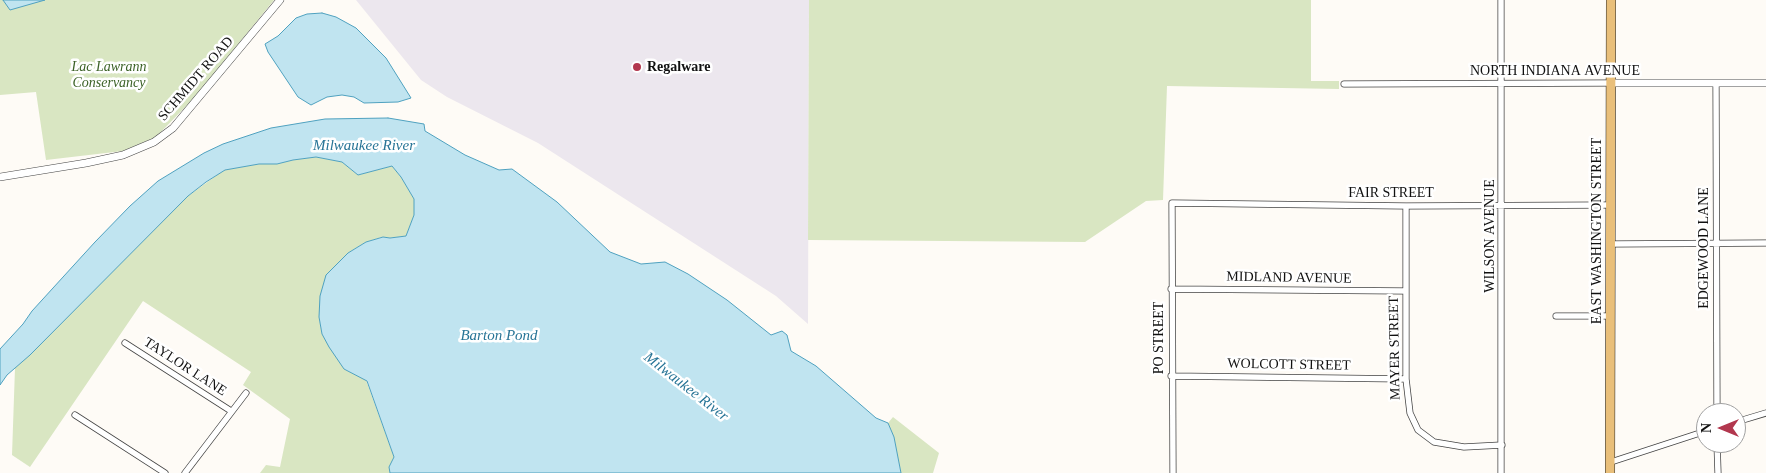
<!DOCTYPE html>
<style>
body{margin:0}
#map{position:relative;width:1766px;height:473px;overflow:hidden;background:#fefbf6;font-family:"Times New Roman",serif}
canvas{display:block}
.north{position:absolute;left:1696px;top:403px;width:50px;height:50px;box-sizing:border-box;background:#fff;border:1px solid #a0a0a0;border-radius:50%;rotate:270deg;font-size:14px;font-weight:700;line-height:20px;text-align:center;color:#111}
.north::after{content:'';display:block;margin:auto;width:18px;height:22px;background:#b2374e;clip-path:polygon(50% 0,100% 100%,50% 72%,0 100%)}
</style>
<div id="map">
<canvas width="1766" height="473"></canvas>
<div class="north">N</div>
</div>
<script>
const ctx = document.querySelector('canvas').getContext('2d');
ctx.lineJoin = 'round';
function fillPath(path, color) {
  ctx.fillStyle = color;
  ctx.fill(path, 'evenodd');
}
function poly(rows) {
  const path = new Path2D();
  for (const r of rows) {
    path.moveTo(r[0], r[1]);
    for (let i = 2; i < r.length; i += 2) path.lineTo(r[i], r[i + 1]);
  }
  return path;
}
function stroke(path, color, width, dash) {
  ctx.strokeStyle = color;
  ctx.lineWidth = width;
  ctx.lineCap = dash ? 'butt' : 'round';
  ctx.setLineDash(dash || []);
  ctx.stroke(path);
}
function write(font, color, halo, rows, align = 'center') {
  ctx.font = font + ' "Times New Roman",serif';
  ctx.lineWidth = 5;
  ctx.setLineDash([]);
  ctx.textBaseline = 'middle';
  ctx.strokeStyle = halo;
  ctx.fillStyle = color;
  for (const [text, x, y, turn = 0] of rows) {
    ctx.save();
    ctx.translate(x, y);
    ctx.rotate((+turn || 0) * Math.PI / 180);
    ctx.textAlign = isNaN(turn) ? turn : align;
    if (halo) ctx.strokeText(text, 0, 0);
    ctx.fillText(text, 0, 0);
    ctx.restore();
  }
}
const industrial = poly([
 [356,0,809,0,808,324,776,296,538,143,447,97,421,80]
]);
const green = poly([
 [0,0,274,0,196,96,156,137,123,151,46,160,36,92,0,95],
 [809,0,1311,0,1311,81,1339,81,1339,89,1167,86,1163,200,1146,201,1085,242,808,240],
 [316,157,342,162,358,175,392,166,401,177,414,199,414,215,406,236,390,238,382,237,366,242,348,253,339,263,319,317,322,334,344,369,366,380,394,457,389,467,390,473,260,473,266,465,280,467,290,419,243,385,251,372,143,301,30,467,12,455,15,368,188,196,224,170,259,164,277,164,293,160],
 [893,417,939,453,933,473,901,473,893,437,888,423]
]);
const water = poly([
 [3,0,45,0,10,10,3,0],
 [322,13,336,17,356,28,386,58,411,98,398,102,364,103,354,97,342,95,327,97,311,105,298,97,268,52,265,44,278,36,296,18,307,14,322,13],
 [388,118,424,124,425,131,465,155,499,170,512,169,557,202,610,252,641,264,665,262,688,274,727,300,771,335,782,331,787,335,791,351,816,366,876,418,888,423,894,437,901,473,390,473,389,467,394,457,367,381,344,369,329,347,322,334,319,317,320,296,326,275,348,253,366,242,383,237,390,238,406,236,414,215,414,199,401,177,392,166,358,175,342,162,316,157,293,160,277,164,259,164,225,170,206,182,188,196,30,355,7,375,0,385,0,349,23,324,32,311,95,242,130,206,158,181,204,153,223,144,271,128,325,119,388,118]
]);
const minor = poly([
 [1501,0,1501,473],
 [1716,83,1717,413],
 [1344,84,1611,83],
 [1406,206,1406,379,1410,413,1418,430,1434,442,1464,447,1502,445],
 [1611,244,1766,243],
 [1171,289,1406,291],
 [1556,316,1611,316],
 [125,343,231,411],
 [1171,376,1406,379],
 [75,415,165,473],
 [1736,422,1766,413],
 [1717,443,1718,473],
 [1611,462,1706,431],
 [185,473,246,393],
 [1173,473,1172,203,1406,206,1611,205]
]);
const tertiary = poly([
 [1611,83,1766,83],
 [0,177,86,163,123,155,154,142,173,128,280,0]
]);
const primary = poly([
 [1610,473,1611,0]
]);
const markers = [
 [637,67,5,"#b2374e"]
];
const parkNames = [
 ["Lac Lawrann",109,67],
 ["Conservancy",109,83]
];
const poiNames = [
 ["Regalware",647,67]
];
const streetNames = [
 ["NORTH INDIANA AVENUE",1555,71],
 ["SCHMIDT ROAD",196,79,-49],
 ["FAIR STREET",1391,193],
 ["EAST WASHINGTON STREET",1597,231,-90],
 ["WILSON AVENUE",1490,236,-90],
 ["EDGEWOOD LANE",1704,248,-90],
 ["MIDLAND AVENUE",1289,278,1],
 ["PO STREET",1159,338,-90],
 ["MAYER STREET",1395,348,-91],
 ["WOLCOTT STREET",1289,365,1],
 ["TAYLOR LANE",185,367,33]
];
const waterNames = [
 ["Milwaukee River",364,146],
 ["Barton Pond",499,336],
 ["Milwaukee River",686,387,38]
];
fillPath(industrial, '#ece7ee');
fillPath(green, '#d9e6c2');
fillPath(water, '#c0e4f0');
stroke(water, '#4fa1bf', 1);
stroke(minor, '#444', 7);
stroke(tertiary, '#444', 8);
stroke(primary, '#222', 10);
stroke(minor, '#fff', 5.5);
stroke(tertiary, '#fff', 7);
stroke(primary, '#e9bf7a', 9);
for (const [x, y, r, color] of markers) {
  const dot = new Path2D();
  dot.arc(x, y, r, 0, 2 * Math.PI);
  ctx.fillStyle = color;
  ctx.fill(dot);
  stroke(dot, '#fff', 2);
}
write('italic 14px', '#3c6227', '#fff', parkNames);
write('bold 14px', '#111', '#fff', poiNames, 'left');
write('14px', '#111', '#fff', streetNames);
write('italic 15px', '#277496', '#fff', waterNames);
</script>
